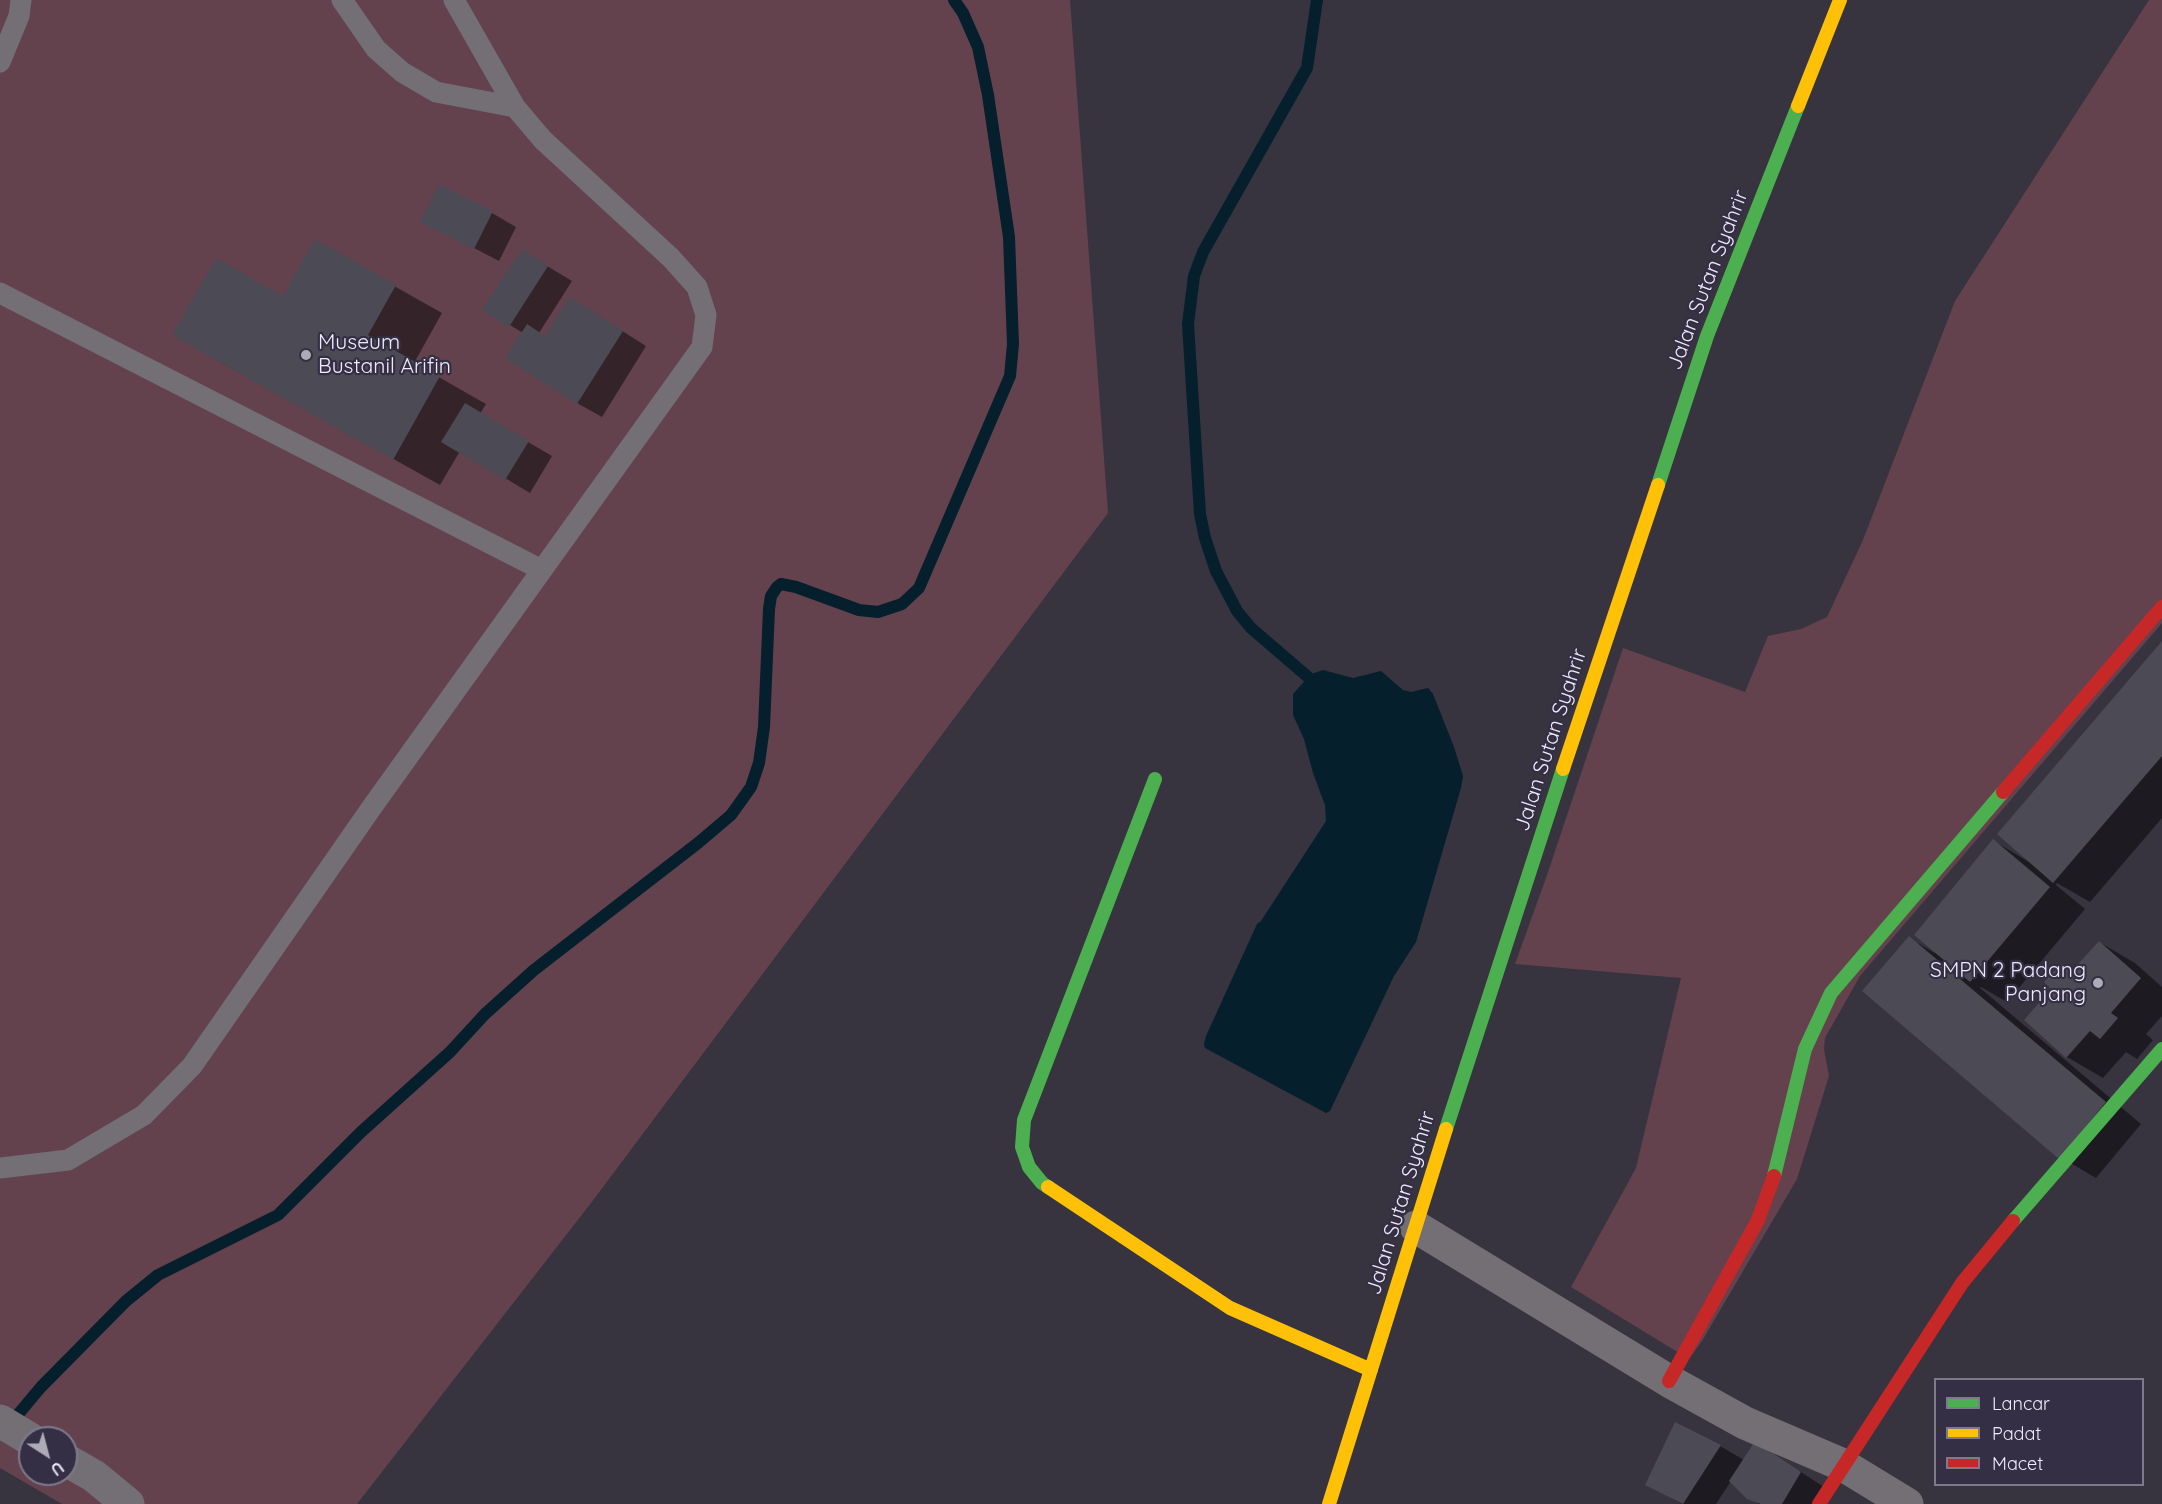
<!DOCTYPE html>
<style>
body{margin:0}
#map{position:relative;width:2162px;height:1504px;overflow:hidden;background:#37343f;font-family:Quicksand,sans-serif}
canvas{display:block}
.legend{position:absolute;left:1934px;top:1378px;width:210px;height:108px;box-sizing:border-box;background:#342f44;border:2px solid #7e7a8c;margin:0;padding:8px 10px;list-style:none;font-size:18px;color:#eeebf9}
.legend li{display:flex;align-items:center;gap:12px;height:30px}
.legend b{width:30px;border:2px solid #7e7a8c}
.north{position:absolute;left:18px;top:1426px;width:60px;height:60px;box-sizing:border-box;background:#342f44;border:2px solid #7e7a8c;border-radius:50%;rotate:144deg;font-size:16px;font-weight:700;line-height:24px;text-align:center;color:#eeebf9}
.north::after{content:'';display:block;margin:auto;width:21px;height:27px;background:#aeabb8;clip-path:polygon(50% 0,100% 100%,50% 72%,0 100%)}
</style>
<div id="map">
<canvas width="2162" height="1504"></canvas>
<ul class="legend">
<li><b style="height:8px;background:#4caf50"></b>Lancar</li>
<li><b style="height:8px;background:#ffc107"></b>Padat</li>
<li><b style="height:8px;background:#c62828"></b>Macet</li>
</ul>
<div class="north">U</div>
</div>
<script>
const ctx = document.querySelector('canvas').getContext('2d');
ctx.lineJoin = 'round';
function fillPath(path, color) {
  ctx.fillStyle = color;
  ctx.fill(path, 'evenodd');
}
function poly(rows) {
  const path = new Path2D();
  for (const r of rows) {
    path.moveTo(r[0], r[1]);
    for (let i = 2; i < r.length; i += 2) path.lineTo(r[i], r[i + 1]);
  }
  return path;
}
function stroke(path, color, width, dash) {
  ctx.strokeStyle = color;
  ctx.lineWidth = width;
  ctx.lineCap = dash ? 'butt' : 'round';
  ctx.setLineDash(dash || []);
  ctx.stroke(path);
}
function write(font, color, halo, rows, align = 'center') {
  ctx.font = font + ' Quicksand,sans-serif';
  ctx.lineWidth = 4.5;
  ctx.setLineDash([]);
  ctx.textBaseline = 'middle';
  ctx.strokeStyle = halo;
  ctx.fillStyle = color;
  for (const [text, x, y, turn = 0] of rows) {
    ctx.save();
    ctx.translate(x, y);
    ctx.rotate((+turn || 0) * Math.PI / 180);
    ctx.textAlign = isNaN(turn) ? turn : align;
    if (halo) ctx.strokeText(text, 0, 0);
    ctx.fillText(text, 0, 0);
    ctx.restore();
  }
}
const green = poly([
 [0,0,1070,0,1108,513,591,1203,357,1504,62,1504,0,1468],
 [30,1438,66,1438,66,1474,30,1474],
 [2149,0,2162,0,2162,623,1860,976,1825,1038,1824,1049,1829,1076,1797,1179,1702,1341,1689,1359,1571,1287,1636,1168,1681,978,1515,964,1546,878,1623,648,1745,692,1768,636,1801,629,1827,617,1863,540,1955,301]
]);
const water = poly([
 [1323,670,1353,678,1381,671,1403,690,1411,692,1428,688,1433,694,1454,747,1463,776,1461,788,1416,942,1394,976,1330,1111,1326,1113,1205,1048,1204,1044,1206,1036,1257,924,1261,921,1326,821,1325,805,1313,773,1304,739,1293,715,1293,694,1311,674]
]);
const shadow = poly([
 [492,213,516,227,499,261,422,221],
 [316,242,442,313,414,363,486,404,480,414,552,456,530,493,460,451,440,485,220,362,284,298],
 [522,251,572,281,539,333,546,337,594,313,646,346,602,417,577,403,523,333,484,309],
 [2162,643,2162,818,2090,902,2057,883,2056,885,2085,909,2007,1002,1981,987,1980,988,2141,1124,2096,1178,2060,1157,1909,938,1935,953,1994,841,2029,862],
 [2099,942,2135,963,2162,987,2162,1016,2146,1034,2153,1040,2137,1059,2126,1052,2103,1078,2067,1057,2026,1020,2054,989,2061,966,2073,972],
 [1756,1443,1824,1487,1814,1504,1759,1504,1748,1497,1731,1481,1716,1504,1682,1504,1647,1485,1720,1446,1744,1460]
]);
const stream = poly([
 [1308,677,1251,628,1237,611,1216,571,1205,538,1200,514,1188,324,1194,276,1203,252,1307,68,1317,0],
 [10,1424,41,1387,126,1301,158,1275,278,1215,361,1132,450,1052,485,1014,534,970,698,843,731,815,751,787,759,763,764,727,769,609,771,596,777,587,781,584,796,587,859,610,878,612,902,604,919,588,1010,376,1013,344,1009,237,988,95,978,47,963,13,954,0]
]);
const building = poly([
 [439,184,493,211,474,249,420,222],
 [315,239,396,285,368,335,440,376,393,460,172,335,216,258,283,296],
 [522,249,548,266,509,327,482,310],
 [570,297,623,331,577,404,505,358,527,324,545,336],
 [465,403,529,441,505,480,441,442],
 [2162,641,2162,756,2053,883,1997,834],
 [1993,839,2050,887,1970,982,1914,935],
 [1909,936,2106,1102,2059,1159,1862,991],
 [2099,941,2141,978,2111,1013,2118,1018,2100,1039,2090,1031,2066,1058,2024,1020,2051,989,2044,982,2061,964,2071,972],
 [1675,1422,1721,1445,1683,1504,1645,1485],
 [1755,1441,1801,1472,1782,1504,1761,1504,1747,1499,1729,1481]
]);
const lane = poly([
 [342,0,376,49,402,72,436,92,515,107],
 [0,62,19,16,21,0],
 [0,293,542,570],
 [0,1168,68,1160,144,1115,192,1066,372,807,702,347,706,315,697,287,671,258,543,140,515,107,454,0]
]);
const street = poly([
 [1416,1227,1669,1381,1745,1423,1843,1465,1907,1504],
 [0,1421,30,1439],
 [66,1460,94,1476,128,1504]
]);
const fast = poly([
 [1658,485,1707,336,1798,106],
 [1446,1129,1563,769],
 [1774,1176,1805,1049,1831,993,2003,792],
 [1048,1187,1042,1183,1029,1167,1022,1147,1024,1120,1155,779],
 [2013,1221,2162,1049]
]);
const slow = poly([
 [1798,106,1840,0],
 [1563,769,1658,485],
 [1048,1187,1230,1308,1371,1370],
 [1329,1504,1446,1129]
]);
const jam = poly([
 [2003,792,2162,607],
 [1669,1381,1758,1220,1774,1176],
 [1819,1504,1962,1283,2013,1221]
]);
const markers = [
 [306,355,6,"#aeabb8"],
 [2098,983,6,"#aeabb8"]
];
const streetNames = [
 ["Jalan Sutan Syahrir",1708,280,-69],
 ["Jalan Sutan Syahrir",1551,740,-72],
 ["Jalan Sutan Syahrir",1401,1203,-73]
];
const poiNames = [
 ["Museum",318,343],
 ["Bustanil Arifin",318,367],
 ["SMPN 2 Padang",2086,971,"right"],
 ["Panjang",2086,995,"right"]
];
fillPath(green, '#63424e');
fillPath(water, '#051f2d');
fillPath(shadow, '#0007');
stroke(stream, '#051f2d', 12);
fillPath(building, '#4c4b55');
stroke(lane, '#736f75', 21);
stroke(street, '#736f75', 33);
stroke(fast, '#4caf50', 14);
stroke(slow, '#ffc107', 14);
stroke(jam, '#c62828', 14);
for (const [x, y, r, color] of markers) {
  const dot = new Path2D();
  dot.arc(x, y, r, 0, 2 * Math.PI);
  ctx.fillStyle = color;
  ctx.fill(dot);
  stroke(dot, '#342f44', 2);
}
write('21px', '#eeebf9', '#342f44', streetNames);
write('21px', '#eeebf9', '#342f44', poiNames, 'left');
</script>
